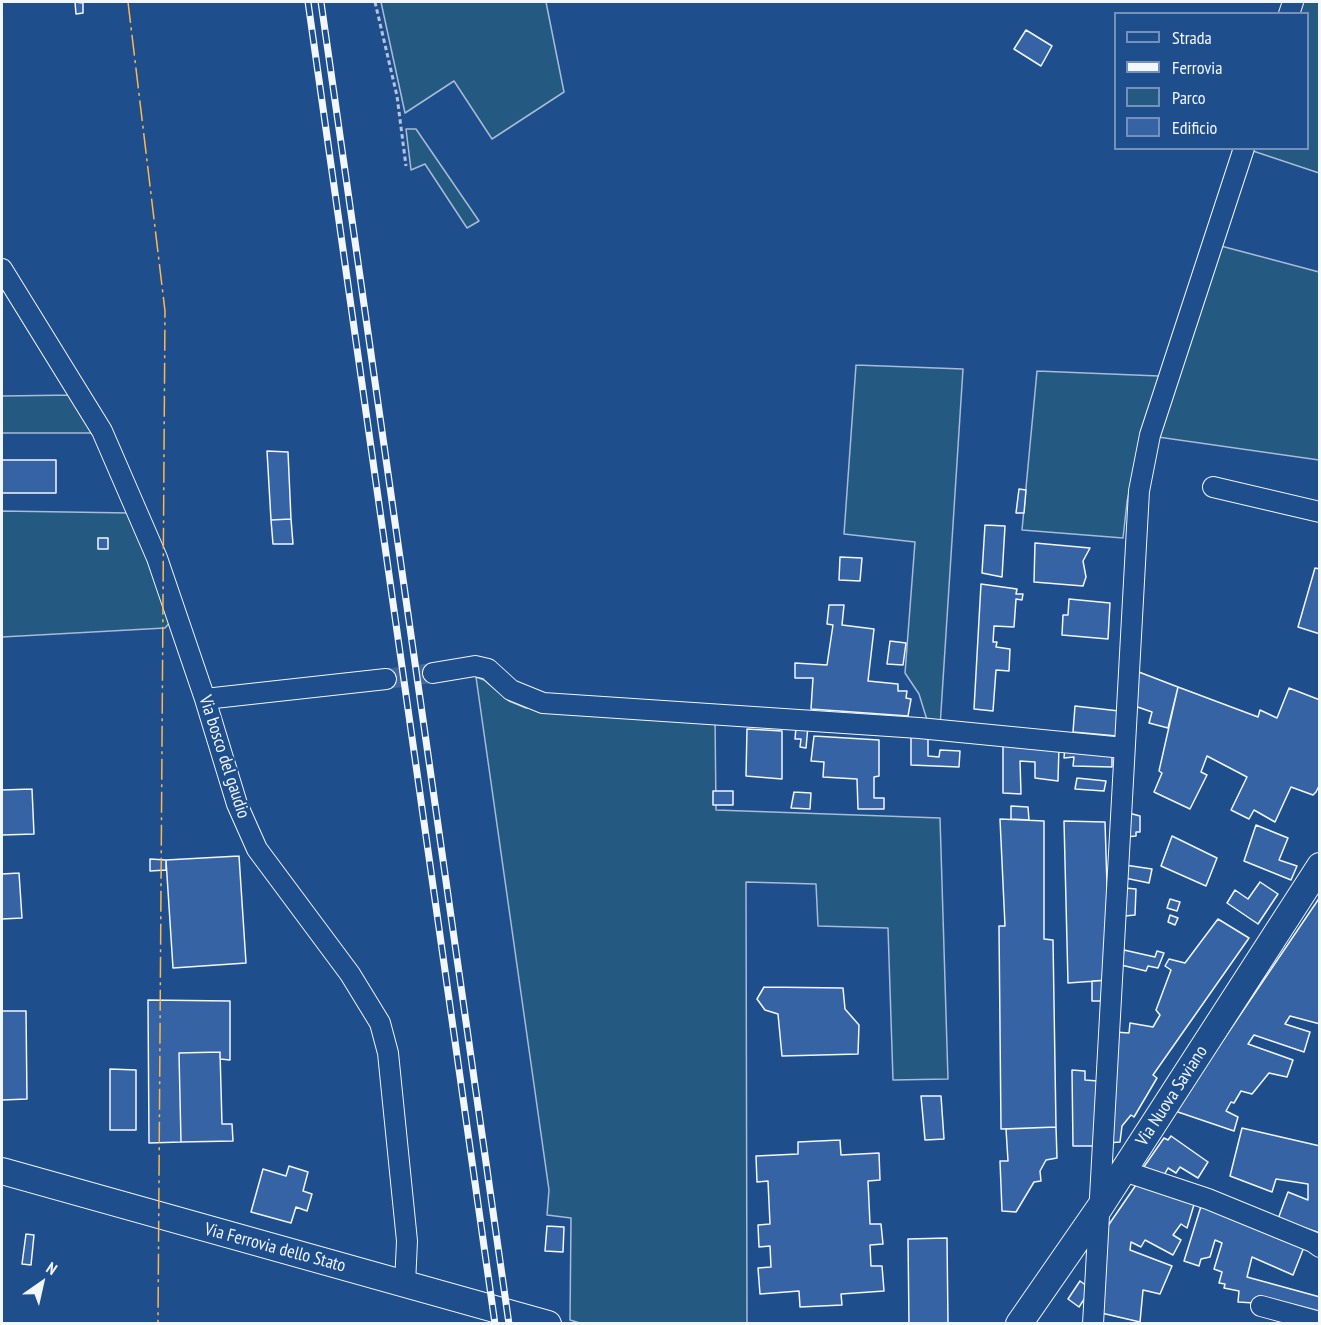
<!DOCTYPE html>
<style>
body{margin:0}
#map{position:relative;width:1321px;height:1325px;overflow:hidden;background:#1f4e8c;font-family:"PT Sans Narrow",sans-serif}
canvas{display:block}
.frame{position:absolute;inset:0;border:3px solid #f2f6ff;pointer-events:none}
.legend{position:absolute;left:1114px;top:12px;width:195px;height:138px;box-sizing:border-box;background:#1f4e8c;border:2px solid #7391ba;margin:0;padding:8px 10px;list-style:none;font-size:18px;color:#f2f6ff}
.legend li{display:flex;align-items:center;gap:12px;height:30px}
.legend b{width:30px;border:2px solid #7391ba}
.north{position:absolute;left:12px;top:1253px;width:60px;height:60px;-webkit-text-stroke:4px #1f4e8c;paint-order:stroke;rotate:34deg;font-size:16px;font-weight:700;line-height:24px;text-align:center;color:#f2f6ff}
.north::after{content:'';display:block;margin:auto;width:21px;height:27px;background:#f2f6ff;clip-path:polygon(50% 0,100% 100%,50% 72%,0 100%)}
</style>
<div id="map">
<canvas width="1321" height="1325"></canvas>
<div class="frame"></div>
<ul class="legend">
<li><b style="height:8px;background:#1f4e8c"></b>Strada</li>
<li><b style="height:8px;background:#f2f6ff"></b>Ferrovia</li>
<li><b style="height:16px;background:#245a82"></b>Parco</li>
<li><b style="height:16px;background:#3563a3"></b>Edificio</li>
</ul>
<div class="north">N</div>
</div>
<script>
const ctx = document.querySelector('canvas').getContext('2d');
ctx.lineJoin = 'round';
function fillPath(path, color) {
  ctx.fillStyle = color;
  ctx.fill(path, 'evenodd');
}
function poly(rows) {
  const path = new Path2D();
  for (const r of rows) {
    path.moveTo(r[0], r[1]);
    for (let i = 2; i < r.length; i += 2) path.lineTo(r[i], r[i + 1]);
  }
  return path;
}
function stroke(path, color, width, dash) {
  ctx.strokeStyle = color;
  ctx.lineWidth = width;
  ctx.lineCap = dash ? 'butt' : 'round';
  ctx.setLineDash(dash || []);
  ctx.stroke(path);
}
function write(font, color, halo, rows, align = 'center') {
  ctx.font = font + ' "PT Sans Narrow",sans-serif';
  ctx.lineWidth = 4.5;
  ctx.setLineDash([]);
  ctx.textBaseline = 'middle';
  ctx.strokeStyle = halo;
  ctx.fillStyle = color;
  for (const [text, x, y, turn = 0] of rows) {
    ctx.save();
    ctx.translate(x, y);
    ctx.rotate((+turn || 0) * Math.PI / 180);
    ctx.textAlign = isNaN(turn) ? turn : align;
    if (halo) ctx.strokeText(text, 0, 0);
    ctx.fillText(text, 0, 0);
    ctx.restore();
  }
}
const green = poly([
 [381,2,546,2,564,92,492,139,454,81,405,113,381,2],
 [1301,2,1319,2,1319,173,1253,151,1254,148,1308,148,1308,14,1297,13,1301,2],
 [406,129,416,129,479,221,467,228,425,164,411,170,406,129],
 [1221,246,1319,272,1319,460,1158,437,1221,246],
 [856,365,963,369,940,727,927,720,919,694,905,673,915,542,844,534,856,365],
 [1037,371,1159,376,1141,433,1127,502,1123,538,1022,530,1037,371],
 [74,395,92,433,2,433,2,396,74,395],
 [2,511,130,513,172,620,165,628,2,637,2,511],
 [476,677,484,680,509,701,526,708,715,718,716,810,940,818,948,1079,893,1080,888,928,818,926,816,884,746,882,747,1323,583,1324,570,1320,571,1218,547,1215,549,1190,476,677]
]);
const building = poly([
 [75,2,83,3,83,13,76,14,75,2],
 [1026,30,1052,46,1041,66,1014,49,1026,30],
 [267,451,288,452,291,519,271,520,267,451],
 [2,460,56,460,56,493,2,493,2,460],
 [1019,489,1026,490,1024,513,1016,513,1019,489],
 [291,519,293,544,273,544,271,520,291,519],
 [985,525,1005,526,1002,577,982,573,985,525],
 [98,538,108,538,108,549,98,549,98,538],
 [1035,543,1090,548,1083,561,1086,577,1083,586,1034,582,1035,543],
 [840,557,862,558,860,581,839,580,840,557],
 [1315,568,1320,569,1320,634,1298,627,1315,568],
 [981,584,1017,589,1016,594,1023,594,1022,600,1016,599,1014,627,994,626,993,642,997,642,996,647,1010,649,1009,671,996,670,993,711,974,709,981,584],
 [1069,599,1110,603,1108,639,1062,635,1063,615,1068,615,1069,599],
 [829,605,844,605,842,625,874,629,868,681,898,684,898,691,907,691,906,698,911,699,908,716,811,709,813,678,795,678,795,663,827,665,833,625,827,624,829,605],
 [890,641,906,643,903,665,887,664,890,641],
 [1131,669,1178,687,1168,728,1149,723,1152,712,1129,704,1131,669],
 [1178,687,1258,717,1260,710,1277,718,1289,688,1320,700,1320,784,1316,792,1313,795,1291,787,1275,822,1254,810,1249,819,1231,810,1247,777,1207,756,1201,772,1207,775,1190,809,1154,792,1162,773,1159,771,1178,687],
 [1075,706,1119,711,1117,736,1073,732,1075,706],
 [808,726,806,748,800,747,801,739,795,739,796,727,808,726],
 [747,729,782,731,782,779,746,776,747,729],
 [911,735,928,736,928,756,939,757,940,750,960,751,959,767,911,765,911,735],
 [814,736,879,740,879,776,874,777,874,798,884,798,884,809,858,809,857,779,823,777,824,762,811,761,814,736],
 [1003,743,1059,746,1058,781,1035,778,1035,762,1020,761,1021,794,1003,793,1003,743],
 [1065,746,1112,748,1112,767,1073,766,1074,757,1064,758,1065,746],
 [1077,778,1106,781,1104,791,1075,789,1077,778],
 [32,789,34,834,2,835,2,790,32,789],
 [713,791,733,791,733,805,713,805,713,791],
 [794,792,811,793,810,809,791,808,794,792],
 [1011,806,1028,807,1029,820,1011,819,1011,806],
 [1125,812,1140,816,1140,832,1136,832,1136,836,1125,837,1125,812],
 [1000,819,1044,821,1044,939,1053,940,1056,1127,1001,1129,999,926,1005,926,1000,819],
 [1064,821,1105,822,1110,980,1068,983,1064,821],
 [1256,825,1288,838,1279,860,1297,866,1291,880,1244,861,1256,825],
 [1172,836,1217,858,1206,886,1161,866,1172,836],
 [239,856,246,963,173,968,166,860,239,856],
 [150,859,166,860,166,870,150,871,150,859],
 [1125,865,1152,869,1149,883,1125,878,1125,865],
 [19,873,22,918,2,919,2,874,19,873],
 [1260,882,1278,894,1258,924,1227,903,1235,890,1248,899,1260,882],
 [1125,888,1136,889,1135,915,1125,916,1125,888],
 [1320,897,1320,1024,1290,1016,1285,1024,1310,1032,1304,1052,1254,1035,1248,1044,1293,1060,1287,1077,1269,1073,1252,1094,1241,1091,1234,1103,1231,1102,1226,1111,1238,1117,1234,1131,1175,1111,1320,897],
 [1170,899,1180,902,1177,911,1167,908,1170,899],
 [1170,915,1178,918,1175,925,1168,922,1170,915],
 [1218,919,1249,938,1153,1075,1157,1078,1134,1117,1131,1115,1122,1126,1120,1142,1107,1143,1115,1032,1129,1033,1130,1023,1153,1027,1160,1015,1156,1010,1171,970,1165,966,1169,959,1185,963,1218,919],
 [1124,950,1155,957,1157,951,1164,953,1158,968,1148,966,1146,971,1121,965,1124,950],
 [1110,980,1108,1001,1092,1001,1092,981,1110,980],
 [764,987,843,988,845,1009,859,1025,858,1054,782,1056,778,1014,765,1010,757,999,764,987],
 [148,1000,230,1001,230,1060,220,1059,220,1052,179,1053,181,1142,149,1143,148,1000],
 [2,1011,26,1011,27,1099,2,1100,2,1011],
 [220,1052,222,1124,232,1124,233,1141,181,1142,179,1053,220,1052],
 [110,1069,136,1070,136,1130,110,1130,110,1069],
 [1072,1070,1085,1071,1085,1080,1098,1081,1096,1146,1073,1146,1072,1070],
 [921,1096,941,1096,944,1139,925,1140,921,1096],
 [1056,1127,1057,1158,1046,1160,1040,1171,1041,1181,1034,1182,1016,1212,1002,1211,1000,1161,1008,1161,1006,1129,1056,1127],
 [1242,1128,1320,1146,1320,1233,1278,1219,1288,1192,1308,1200,1308,1184,1276,1179,1272,1192,1230,1176,1242,1128],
 [1171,1136,1208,1162,1198,1178,1180,1167,1176,1173,1168,1168,1162,1179,1141,1171,1164,1138,1168,1140,1171,1136],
 [840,1140,841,1155,879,1153,880,1180,868,1181,870,1224,881,1224,883,1244,870,1245,871,1266,882,1266,884,1291,841,1294,842,1305,800,1307,799,1291,760,1294,758,1268,771,1267,770,1246,759,1247,758,1225,770,1224,768,1181,757,1182,756,1156,798,1154,798,1142,840,1140],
 [289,1166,308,1172,303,1191,312,1194,307,1211,296,1207,291,1223,251,1212,263,1169,286,1176,289,1166],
 [1138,1182,1196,1198,1187,1228,1181,1224,1173,1235,1181,1240,1173,1255,1145,1240,1141,1247,1131,1242,1130,1250,1172,1266,1160,1294,1143,1290,1140,1322,1097,1312,1101,1236,1138,1182],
 [1202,1203,1304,1247,1293,1275,1252,1257,1247,1277,1320,1297,1320,1317,1314,1313,1255,1298,1254,1303,1238,1302,1239,1291,1224,1288,1225,1284,1219,1283,1222,1272,1214,1269,1222,1243,1215,1240,1210,1257,1201,1259,1199,1266,1184,1261,1202,1203],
 [547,1226,564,1227,563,1252,545,1251,547,1226],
 [26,1234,34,1235,31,1265,22,1264,26,1234],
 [947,1238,948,1324,909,1324,908,1239,947,1238],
 [1080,1281,1091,1289,1079,1307,1068,1299,1080,1281]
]);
const minorTunnel = poly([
 [386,679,433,673]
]);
const path = poly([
 [375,2,397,96,406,166]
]);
const minor = poly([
 [1289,14,1293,2],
 [2,269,102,431,157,558,205,699,237,804,257,849,350,974,380,1023,388,1053,407,1241,405,1284],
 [1213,487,1320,512],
 [433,673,475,666,488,669,511,690,543,703,919,728,1124,748],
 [205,699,386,679],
 [1124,1171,1208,1199,1313,1242,1320,1247],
 [1261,1306,1320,1322],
 [1093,1324,1139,491,1150,435,1244,148]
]);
const major = poly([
 [2,1171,548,1324],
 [1019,1324,1100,1207,1320,866]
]);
const rail = poly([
 [308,2,495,1324],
 [321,2,509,1324]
]);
const power = poly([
 [128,2,165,311,158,1324]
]);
const streetNames = [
 ["Via bosco del gaudio",224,757,72],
 ["Via Nuova Saviano",1172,1096,-57],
 ["Via Ferrovia dello Stato",275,1248,15]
];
fillPath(green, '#245a82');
stroke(green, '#a8bbd7', 1.5);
fillPath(building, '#3563a3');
stroke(building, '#f2f6ff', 1.5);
stroke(minorTunnel, '#3f679d', 20, [20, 10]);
stroke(minor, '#f2f6ff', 22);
stroke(major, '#f2f6ff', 28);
stroke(path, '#b3c4dc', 3, [4.5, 3]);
stroke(minor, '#1f4e8c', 20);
stroke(major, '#1f4e8c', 26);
stroke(rail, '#f2f6ff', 7);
stroke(rail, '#1f4e8c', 4.5, [14]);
stroke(power, '#ffb74d', 1.5, [21, 4.5, 3, 4.5]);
write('18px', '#f2f6ff', '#1f4e8c', streetNames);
</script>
